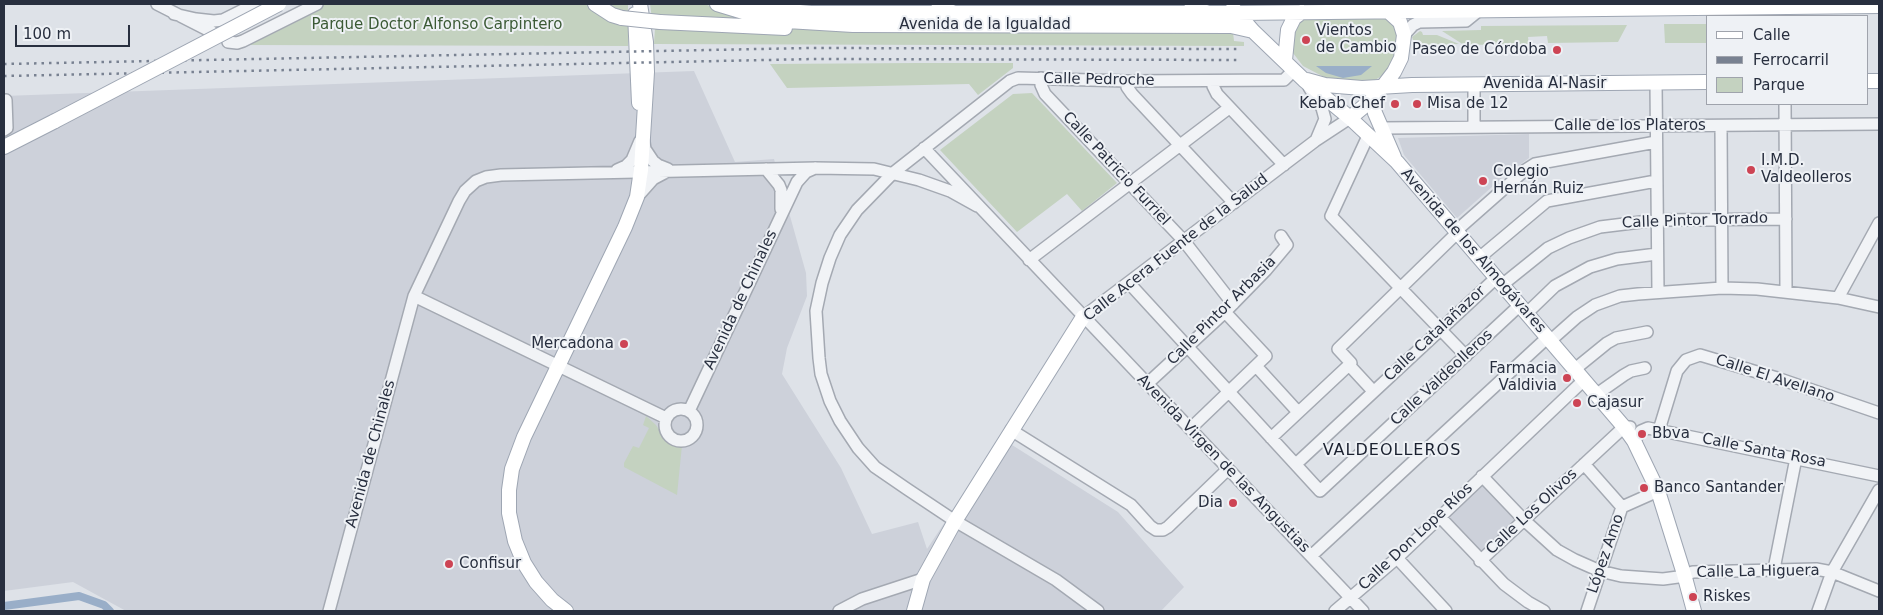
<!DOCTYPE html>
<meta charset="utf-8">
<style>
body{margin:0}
#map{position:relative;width:1883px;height:615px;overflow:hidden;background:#dee2e8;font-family:"DejaVu Sans",sans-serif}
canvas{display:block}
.frame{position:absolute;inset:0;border:5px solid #282f3f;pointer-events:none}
.legend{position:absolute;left:1706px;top:15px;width:162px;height:90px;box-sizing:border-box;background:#eef1f5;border:1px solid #9fa3ac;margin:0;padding:6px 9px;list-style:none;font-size:15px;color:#282f3f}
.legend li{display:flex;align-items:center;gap:10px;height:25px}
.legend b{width:25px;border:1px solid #9fa3ac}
.scale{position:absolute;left:15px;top:25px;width:115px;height:22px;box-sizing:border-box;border:2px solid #282f3f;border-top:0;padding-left:6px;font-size:15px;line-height:18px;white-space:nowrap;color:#282f3f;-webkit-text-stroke:4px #eef1f5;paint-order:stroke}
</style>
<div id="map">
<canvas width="1883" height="615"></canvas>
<div class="frame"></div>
<ul class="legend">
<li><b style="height:6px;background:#fff"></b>Calle</li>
<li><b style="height:6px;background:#788191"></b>Ferrocarril</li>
<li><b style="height:14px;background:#c4d2c0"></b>Parque</li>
</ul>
<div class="scale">100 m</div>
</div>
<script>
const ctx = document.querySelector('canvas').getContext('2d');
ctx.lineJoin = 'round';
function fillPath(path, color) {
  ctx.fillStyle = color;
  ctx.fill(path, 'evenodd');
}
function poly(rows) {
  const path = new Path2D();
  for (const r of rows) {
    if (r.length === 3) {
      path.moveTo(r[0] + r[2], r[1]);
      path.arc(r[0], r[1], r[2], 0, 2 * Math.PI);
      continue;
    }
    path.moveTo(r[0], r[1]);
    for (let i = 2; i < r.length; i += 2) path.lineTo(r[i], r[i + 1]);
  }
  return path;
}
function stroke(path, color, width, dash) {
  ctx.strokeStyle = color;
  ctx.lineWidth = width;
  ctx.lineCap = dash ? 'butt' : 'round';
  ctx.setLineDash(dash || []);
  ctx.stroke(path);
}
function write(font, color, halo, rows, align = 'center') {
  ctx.font = font + ' "DejaVu Sans",sans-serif';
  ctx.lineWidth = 4;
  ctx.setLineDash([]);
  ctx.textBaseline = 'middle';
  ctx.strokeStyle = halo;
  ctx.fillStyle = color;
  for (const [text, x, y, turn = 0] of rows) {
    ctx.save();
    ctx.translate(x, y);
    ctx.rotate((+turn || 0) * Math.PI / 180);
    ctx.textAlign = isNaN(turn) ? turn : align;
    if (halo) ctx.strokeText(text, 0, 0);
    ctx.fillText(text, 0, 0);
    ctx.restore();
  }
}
const built = poly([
 [694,71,735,162,774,159,806,273,807,296,787,348,782,374,841,468,872,534,918,522,927,549,1001,438,1118,512,1184,587,1161,611,126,611,73,582,4,591,4,96],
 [1529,134,1529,158,1502,178,1457,218,1404,155,1398,138],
 [1484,481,1521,520,1482,556,1445,517]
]);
const green = poly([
 [320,4,628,4,628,46,245,45],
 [650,4,704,4,750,19,652,19],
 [1387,18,1393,24,1397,36,1396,56,1385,74,1375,80,1368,81,1336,80,1324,77,1303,66,1293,53,1292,45,1295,24,1302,19],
 [1664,24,1707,24,1707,43,1665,43],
 [1627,25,1618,42,1548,43,1547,36,1528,37,1529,44,1464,45,1442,31,1481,30,1481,26],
 [655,28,1233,32,1234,41,1244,42,1244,46,654,44],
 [1420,31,1422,32,1423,35,1437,35,1459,44,1415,46,1412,37],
 [916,63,1013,63,1013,68,978,95,969,84,787,88,770,64],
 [1032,93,1117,183,1082,211,1067,194,1017,232,940,150,1013,94],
 [646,416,656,425,667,442,682,445,677,495,624,467,624,463,633,446,639,448,649,428,643,425]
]);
const water = poly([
 [1316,66,1372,66,1361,75,1343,78,1326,73]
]);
const canal = poly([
 [4,606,79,596,104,605,110,611]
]);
const minor = poly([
 [157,4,212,32],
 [937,4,956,12],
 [1190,4,1210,12],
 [174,14,196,19,214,21,223,20,255,4],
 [1404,35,1413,25,1419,22,1466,21,1482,8],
 [228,42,237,43,243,41,317,4],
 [1041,78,1041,85,1045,94,1184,241,1233,304],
 [1127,81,1127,87,1132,94,1234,203],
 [1212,81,1213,86,1217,94,1284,165],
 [1656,83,1658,292],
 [1474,84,1474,127],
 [1309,87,1322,108,1325,119,1317,138],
 [1785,104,1786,291],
 [1721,126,1722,288],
 [1382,128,1879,124],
 [4,130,7,128,6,100],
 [1368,136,1331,216,1466,356],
 [644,142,645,149,653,161,658,165,668,169],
 [924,148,1363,611],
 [766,169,779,185,781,190,781,209],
 [617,170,626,166,632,160,640,141],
 [637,197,653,179,668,171],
 [1456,231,1524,171,1535,164,1656,142],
 [1479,258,1547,201,1656,181],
 [1029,260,1229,108],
 [1129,283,1320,491,1520,305],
 [1502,285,1548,248,1569,238,1600,227,1657,220,1786,219],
 [414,296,666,418],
 [1838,298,1879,223],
 [1527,313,1555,286,1590,267,1617,259,1657,254],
 [1083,317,1315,141,1350,118],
 [1550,341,1577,317,1595,305,1620,296,1638,294,1722,288,1757,289,1838,298,1879,307],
 [1256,366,1298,412],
 [1575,369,1607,343,1616,338,1647,332],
 [1147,384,1225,312,1266,270,1287,245,1281,236],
 [1373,391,1349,365,1351,363,1338,349,1457,233],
 [1597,394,1624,375,1631,371,1645,368],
 [681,425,16],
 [689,411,797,182,806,172,815,168],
 [1190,429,1266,356,1225,312],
 [1011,430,1131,505,1150,526,1156,530,1163,530,1168,527,1228,469],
 [1659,430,1677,371,1686,360,1700,355,1777,378,1879,413],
 [1271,438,1349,365],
 [1634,441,1641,431,1648,428,1879,476],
 [1296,464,1496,278],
 [1584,464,1622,507],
 [1482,476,1524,520,1557,550,1575,560,1600,571,1621,576,1663,579,1678,577,1693,572,1816,569,1832,572,1879,591],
 [1440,517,1504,584,1528,602,1544,611],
 [1311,556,1548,337],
 [1397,558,1446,611],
 [1480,561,1624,427,1630,427],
 [1774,569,1796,458],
 [329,611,414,296,459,201,465,191,476,181,486,177,501,175,816,168,874,169,919,180,950,191,977,206],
 [839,611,862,599,923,579],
 [1098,611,1056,580,955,521,907,489,875,467,858,448,840,421,830,401,821,374,819,358,816,311,822,283,830,258,840,235,857,210,893,173,1010,81,1018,78,1127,81,1284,80,1294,70],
 [1335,611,1397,558,1584,380],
 [1587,611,1622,507,1658,491],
 [1818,611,1832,572,1879,490]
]);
const major = poly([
 [595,4,612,15,622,18],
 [717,4,750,14,787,21,853,25,1231,26,1253,31],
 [747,4,776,10,811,13,1237,13,1879,6],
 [1233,8,1253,31,1304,80,1350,118,1397,162,1624,427,1634,441,1658,491,1684,574,1694,611],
 [635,14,639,103],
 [660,22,785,28],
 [1285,60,1288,30,1294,18,1302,12],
 [1307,80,1325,85,1362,88,1412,85,1707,82],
 [1867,81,1879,81],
 [1372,99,1375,113,1394,157],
 [1350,118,1374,98,1394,72,1401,58,1404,35,1400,22,1389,12],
 [4,147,55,121],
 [566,611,552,600,536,582,524,563,515,541,509,513,509,490,512,469,524,437,625,227,637,197,641,170,647,72,646,42,640,4],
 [914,611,923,579,955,521,1083,317]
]);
const rail = poly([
 [4,64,810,48,1241,49],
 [4,76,813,59,1240,60]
]);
const majorBridge = poly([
 [622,18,660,22],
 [55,121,279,4]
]);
const markers = [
 [1306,40,5,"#cd4454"],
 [1557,50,5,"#cd4454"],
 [1395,104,5,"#cd4454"],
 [1417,104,5,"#cd4454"],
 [1751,170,5,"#cd4454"],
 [1483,181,5,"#cd4454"],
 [624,344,5,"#cd4454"],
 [1567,378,5,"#cd4454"],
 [1577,403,5,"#cd4454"],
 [1642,434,5,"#cd4454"],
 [1644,488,5,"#cd4454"],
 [1233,503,5,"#cd4454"],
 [449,564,5,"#cd4454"],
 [1693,597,5,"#cd4454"]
];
const parkNames = [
 ["Parque Doctor Alfonso Carpintero",437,25]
];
const streetNames = [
 ["Avenida de la Igualdad",985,25],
 ["Calle Pedroche",1099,80,1],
 ["Avenida Al-Nasir",1545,84],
 ["Calle de los Plateros",1630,126],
 ["Calle Patricio Furriel",1116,169,47],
 ["Calle Pintor Torrado",1695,221,-2],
 ["Calle Acera Fuente de la Salud",1176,248,-38],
 ["Avenida de los Almogávares",1473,251,49],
 ["Avenida de Chinales",741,300,-65],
 ["Calle Pintor Arbasia",1222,311,-45],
 ["Calle Catalañazor",1435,334,-43],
 ["Calle Valdeolleros",1442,378,-43],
 ["Calle El Avellano",1775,379,18],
 ["Calle Santa Rosa",1764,451,11],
 ["Avenida de Chinales",371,454,-75],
 ["Avenida Virgen de las Angustias",1223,464,46],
 ["Calle Los Olivos",1532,512,-43],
 ["Calle Don Lope Ríos",1416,537,-43],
 ["López Amo",1606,554,-71],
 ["Calle La Higuera",1758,572,-1]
];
const poiNames = [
 ["Vientos",1316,31],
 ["de Cambio",1316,48],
 ["Paseo de Córdoba",1547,50,"right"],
 ["Kebab Chef",1385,104,"right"],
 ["Misa de 12",1427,104],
 ["I.M.D.",1761,161],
 ["Valdeolleros",1761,178],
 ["Colegio",1493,172],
 ["Hernán Ruiz",1493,189],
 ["Mercadona",614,344,"right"],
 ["Farmacia",1557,369,"right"],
 ["Valdivia",1557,386,"right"],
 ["Cajasur",1587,403],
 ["Bbva",1652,434],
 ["Banco Santander",1654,488],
 ["Dia",1223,503,"right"],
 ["Confisur",459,564],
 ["Riskes",1703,597]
];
const neighbourhoodNames = [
 ["VALDEOLLEROS",1392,451]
];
fillPath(built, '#cdd1da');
fillPath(green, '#c4d2c0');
fillPath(water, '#99aec8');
stroke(canal, '#99aec8', 8);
stroke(minor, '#a4a9b2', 14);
stroke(major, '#9ea6b3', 16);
stroke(minor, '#f1f3f6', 11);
stroke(major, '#fff', 14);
stroke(rail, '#788191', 2.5, [2.5, 5]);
stroke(majorBridge, '#9ea6b3', 16, []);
stroke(majorBridge, '#fff', 14);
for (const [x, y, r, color] of markers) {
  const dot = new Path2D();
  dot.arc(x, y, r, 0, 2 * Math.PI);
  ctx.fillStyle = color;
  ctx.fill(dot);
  stroke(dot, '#eef1f5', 2);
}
write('15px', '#3b5a35', '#eef1f5', parkNames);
write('15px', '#282f3f', '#eef1f5', streetNames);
write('15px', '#282f3f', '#eef1f5', poiNames, 'left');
ctx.letterSpacing = '1px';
write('16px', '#1a202f', '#eef1f5', neighbourhoodNames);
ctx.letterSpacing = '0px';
</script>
